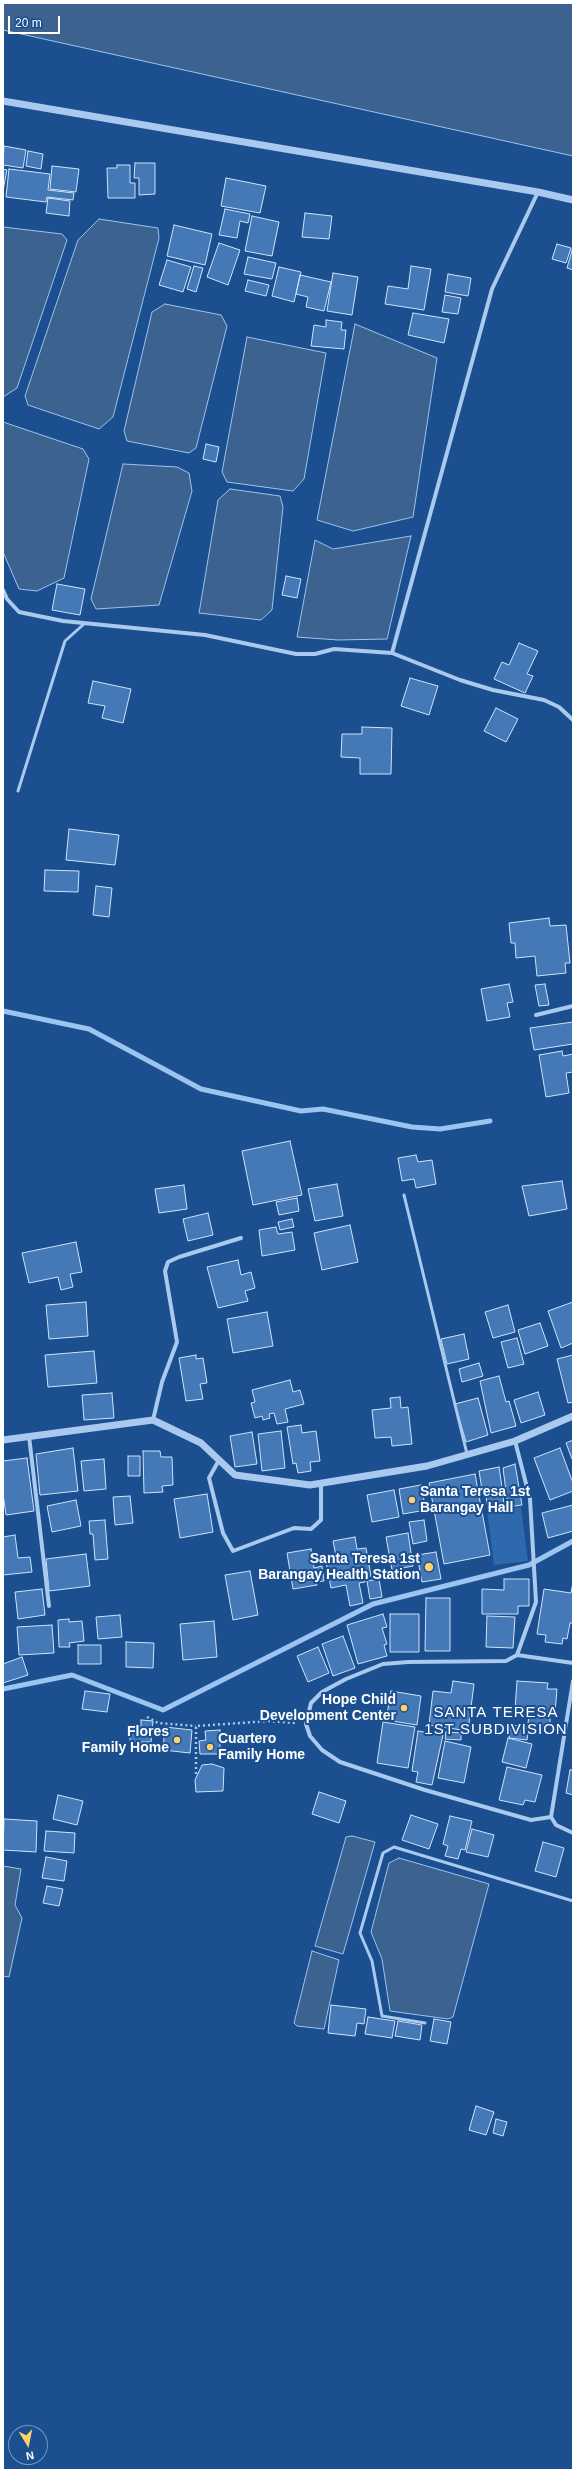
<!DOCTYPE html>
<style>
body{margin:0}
#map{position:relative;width:576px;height:2473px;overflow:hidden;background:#1b4f8f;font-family:Helvetica,sans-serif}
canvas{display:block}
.frame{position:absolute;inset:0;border:4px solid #fff;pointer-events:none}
.north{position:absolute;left:8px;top:2425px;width:40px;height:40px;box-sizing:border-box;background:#1b4f8f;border:1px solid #7695bc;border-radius:50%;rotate:170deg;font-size:11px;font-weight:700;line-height:16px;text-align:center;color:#fff}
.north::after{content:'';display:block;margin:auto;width:14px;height:18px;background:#ffd166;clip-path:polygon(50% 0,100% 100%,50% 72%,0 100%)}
.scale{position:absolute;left:8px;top:16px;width:52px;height:18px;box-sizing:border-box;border:2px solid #fff;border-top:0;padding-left:5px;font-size:12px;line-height:14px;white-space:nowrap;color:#fff;-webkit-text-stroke:3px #1b4f8f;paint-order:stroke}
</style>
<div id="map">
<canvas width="576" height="2473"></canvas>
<div class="frame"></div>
<div class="north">N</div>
<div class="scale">20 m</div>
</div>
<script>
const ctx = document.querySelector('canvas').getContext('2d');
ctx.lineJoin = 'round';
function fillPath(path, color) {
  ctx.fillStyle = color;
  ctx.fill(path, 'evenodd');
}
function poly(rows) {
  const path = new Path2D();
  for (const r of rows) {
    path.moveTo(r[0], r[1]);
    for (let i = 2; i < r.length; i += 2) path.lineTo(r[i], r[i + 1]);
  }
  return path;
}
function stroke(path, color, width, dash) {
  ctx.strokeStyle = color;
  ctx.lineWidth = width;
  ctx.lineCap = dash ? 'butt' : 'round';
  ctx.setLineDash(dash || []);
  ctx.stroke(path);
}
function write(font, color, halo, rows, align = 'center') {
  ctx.font = font + ' Helvetica,sans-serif';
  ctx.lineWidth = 4;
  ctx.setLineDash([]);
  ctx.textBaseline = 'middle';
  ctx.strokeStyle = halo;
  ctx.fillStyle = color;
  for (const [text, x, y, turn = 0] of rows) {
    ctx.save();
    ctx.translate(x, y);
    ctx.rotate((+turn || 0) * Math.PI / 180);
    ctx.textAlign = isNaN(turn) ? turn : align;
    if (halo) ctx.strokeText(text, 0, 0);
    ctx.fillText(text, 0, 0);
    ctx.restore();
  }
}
const green = poly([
 [521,1507,528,1561,494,1565,487,1511]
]);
const water = poly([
 [3,3,573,3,573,156,3,30,3,3],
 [99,219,158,228,159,238,113,417,99,429,28,405,25,396,78,240,99,219],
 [3,227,62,234,67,240,17,388,3,397,3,227],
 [165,304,221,315,227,326,196,448,189,453,127,441,124,431,152,312,165,304],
 [355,324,437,358,413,517,353,531,317,520,355,324],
 [247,337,326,353,304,479,293,491,227,482,222,472,247,337],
 [3,422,83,449,89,459,64,578,37,591,19,589,3,552,3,422],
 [123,464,177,467,189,473,192,491,159,605,96,609,91,599,123,464],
 [230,489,280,496,283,507,272,610,261,620,199,613,218,500,230,489],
 [411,536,387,639,338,640,297,637,315,540,333,549,411,536],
 [352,1836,375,1842,343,1954,315,1946,346,1837,352,1836],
 [399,1858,489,1884,453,2017,448,2019,390,2011,382,1959,371,1932,389,1863,399,1858],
 [3,1866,21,1869,15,1905,22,1918,9,1977,3,1976,3,1866],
 [312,1951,339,1960,324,2029,297,2026,294,2023,312,1951]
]);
const stream = poly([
 [3,1011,89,1029,201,1089,301,1111,323,1109,412,1127,440,1129,490,1121],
 [3,1689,72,1675,163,1710,373,1604,529,1565,573,1541]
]);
const building = poly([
 [4,146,26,150,23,168,3,165,4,146],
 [28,151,43,154,41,169,26,166,28,151],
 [135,163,155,163,155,194,139,195,139,178,134,178,135,163],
 [117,165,130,165,130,183,135,183,135,198,108,198,107,168,117,168,117,165],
 [52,166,79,169,76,192,50,189,52,166],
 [3,169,7,170,3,191,3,169],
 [9,169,50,174,48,190,74,193,73,200,47,197,46,202,6,197,9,169],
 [226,178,266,186,260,213,221,206,226,178],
 [48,198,70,201,69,216,46,213,48,198],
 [225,209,250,214,248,223,240,221,237,238,219,235,225,209],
 [305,213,332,216,329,239,302,237,305,213],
 [252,216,279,222,272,256,245,251,252,216],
 [174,225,212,234,205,265,167,256,174,225],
 [219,243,240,250,228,285,207,277,219,243],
 [557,244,571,248,566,263,552,259,557,244],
 [573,247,573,270,567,268,573,247],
 [248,257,276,263,272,279,244,274,248,257],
 [167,260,191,267,183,292,159,285,167,260],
 [194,266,203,268,196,292,187,289,194,266],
 [411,266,431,269,424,310,385,304,388,286,408,289,411,266],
 [279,267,301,272,294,302,272,296,279,267],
 [333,273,358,277,352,315,327,311,333,273],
 [448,274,471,278,468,296,445,292,448,274],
 [300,275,331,282,324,311,306,307,308,297,296,294,300,275],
 [248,280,269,285,266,296,245,291,248,280],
 [445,295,461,298,458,314,442,312,445,295],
 [413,313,449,319,444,343,408,335,413,313],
 [326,320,342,322,341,330,346,330,344,349,311,346,314,325,326,327,326,320],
 [206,444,219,447,216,462,203,459,206,444],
 [286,576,301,579,297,598,282,595,286,576],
 [57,584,85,589,80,615,52,610,57,584],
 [519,643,538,651,527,674,533,676,525,693,494,679,502,662,509,665,519,643],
 [410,678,438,686,429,715,401,706,410,678],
 [93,681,131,689,123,723,102,718,105,706,88,703,93,681],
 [496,708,518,719,506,742,484,731,496,708],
 [362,727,392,728,391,774,360,774,360,758,341,757,342,734,362,734,362,727],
 [69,829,119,835,115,865,66,860,69,829],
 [45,870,79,871,78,892,44,891,45,870],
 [96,886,112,888,109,917,93,915,96,886],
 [549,918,550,926,566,925,570,963,565,963,566,973,537,976,535,956,516,958,515,943,511,943,509,923,549,918],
 [509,984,513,1002,507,1003,510,1017,487,1021,481,989,509,984],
 [545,984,549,1005,539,1006,535,985,545,984],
 [573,1022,573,1044,534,1050,530,1028,573,1022],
 [562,1051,563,1056,573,1054,573,1072,566,1073,569,1093,546,1097,539,1055,562,1051],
 [290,1141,302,1195,253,1205,242,1151,290,1141],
 [416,1155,418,1162,432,1160,436,1184,416,1188,414,1179,402,1181,398,1158,416,1155],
 [562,1181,567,1209,529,1216,522,1186,562,1181],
 [337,1184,343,1216,315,1221,308,1189,337,1184],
 [184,1185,187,1209,159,1213,155,1189,184,1185],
 [297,1198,299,1211,279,1215,276,1202,297,1198],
 [208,1213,213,1235,188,1241,183,1219,208,1213],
 [292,1219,294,1227,280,1230,278,1222,292,1219],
 [350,1225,358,1262,322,1270,314,1233,350,1225],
 [276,1227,278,1234,292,1232,295,1250,262,1256,259,1230,276,1227],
 [76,1242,82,1272,70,1274,73,1287,61,1290,58,1277,29,1283,22,1253,76,1242],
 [238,1260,241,1275,251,1272,255,1288,245,1291,248,1301,218,1308,207,1267,238,1260],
 [86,1302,88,1336,49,1339,46,1305,86,1302],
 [573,1302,573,1343,561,1348,548,1311,573,1302],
 [508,1305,515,1332,493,1338,485,1312,508,1305],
 [267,1312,273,1346,233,1353,227,1319,267,1312],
 [540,1323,548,1346,525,1354,518,1330,540,1323],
 [464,1334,469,1359,447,1364,441,1339,464,1334],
 [517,1338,524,1364,508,1368,501,1342,517,1338],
 [94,1351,97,1383,48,1387,45,1355,94,1351],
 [196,1355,196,1359,203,1358,207,1383,200,1384,203,1399,186,1401,179,1358,196,1355],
 [573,1355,573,1402,568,1403,557,1359,573,1355],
 [479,1363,483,1376,462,1382,459,1369,479,1363],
 [499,1376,506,1402,509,1401,516,1426,491,1433,480,1381,499,1376],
 [290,1380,293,1392,300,1390,304,1404,285,1409,288,1422,277,1424,274,1413,269,1414,270,1418,263,1420,262,1416,255,1418,251,1403,255,1402,252,1390,290,1380],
 [538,1392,545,1415,521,1423,514,1400,538,1392],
 [112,1393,114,1418,84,1420,82,1395,112,1393],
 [400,1397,401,1408,408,1407,412,1444,392,1446,391,1437,375,1438,372,1410,391,1408,390,1398,400,1397],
 [478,1398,488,1435,466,1442,455,1404,478,1398],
 [301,1425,302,1433,316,1431,320,1461,310,1462,311,1471,298,1473,296,1463,293,1464,287,1427,301,1425],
 [281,1431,285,1468,262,1471,258,1434,281,1431],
 [252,1432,257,1464,235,1467,230,1436,252,1432],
 [573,1440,573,1458,572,1459,566,1443,573,1440],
 [73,1448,78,1491,40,1495,36,1454,73,1448],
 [560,1448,573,1483,573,1491,550,1500,534,1458,560,1448],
 [143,1451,160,1451,161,1457,172,1457,173,1485,162,1486,163,1492,144,1493,143,1451],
 [128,1456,140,1456,140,1476,128,1476,128,1456],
 [27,1458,34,1511,6,1515,3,1493,3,1461,27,1458],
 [104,1459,106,1489,84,1491,81,1461,104,1459],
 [515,1464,522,1505,508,1507,503,1468,515,1464],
 [499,1467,502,1487,482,1490,479,1471,499,1467],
 [475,1474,490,1555,444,1564,429,1483,475,1474],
 [421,1485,426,1510,403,1514,399,1489,421,1485],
 [502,1488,504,1505,488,1508,485,1491,502,1488],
 [394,1490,399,1517,372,1522,367,1495,394,1490],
 [207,1494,213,1532,180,1538,174,1499,207,1494],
 [130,1496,133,1523,115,1525,113,1497,130,1496],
 [76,1500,81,1526,52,1532,47,1506,76,1500],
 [573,1505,573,1531,548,1538,542,1513,573,1505],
 [105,1520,108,1559,95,1560,93,1534,90,1534,89,1521,105,1520],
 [424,1520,427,1541,413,1544,409,1522,424,1520],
 [408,1533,413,1566,392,1570,386,1537,408,1533],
 [15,1535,18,1558,30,1557,32,1572,3,1575,3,1537,15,1535],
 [355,1537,357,1549,366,1548,371,1576,364,1577,365,1582,359,1583,363,1603,350,1606,346,1585,331,1588,325,1557,336,1556,333,1541,355,1537],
 [311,1549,314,1568,322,1566,324,1581,316,1582,317,1585,293,1589,287,1553,311,1549],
 [436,1552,441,1579,422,1582,417,1555,436,1552],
 [86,1554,90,1586,49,1591,46,1559,86,1554],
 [250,1571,258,1615,233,1620,225,1575,250,1571],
 [379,1579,382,1597,370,1599,367,1581,379,1579],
 [504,1579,529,1579,529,1606,518,1606,518,1614,482,1614,482,1589,504,1590,504,1579],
 [573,1582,573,1623,570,1623,567,1639,563,1638,562,1644,545,1642,546,1635,537,1634,544,1589,571,1593,573,1582],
 [42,1589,45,1615,18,1619,15,1592,42,1589],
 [426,1598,450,1598,450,1651,425,1651,426,1598],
 [383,1614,387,1627,382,1628,387,1644,384,1645,387,1656,358,1664,347,1625,383,1614],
 [390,1614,419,1614,419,1652,390,1652,390,1614],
 [120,1615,122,1637,98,1639,96,1617,120,1615],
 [487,1616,515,1617,513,1648,486,1647,487,1616],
 [69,1619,69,1622,82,1621,84,1641,69,1643,70,1647,59,1647,58,1620,69,1619],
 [214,1621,217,1657,183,1660,180,1624,214,1621],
 [52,1625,54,1653,19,1655,17,1627,52,1625],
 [343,1636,355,1668,333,1676,322,1644,343,1636],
 [126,1642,154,1643,153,1668,126,1667,126,1642],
 [78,1645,101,1645,101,1664,78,1664,78,1645],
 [318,1647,329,1673,308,1682,297,1656,318,1647],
 [22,1657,28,1675,3,1683,3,1664,22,1657],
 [453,1681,474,1684,468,1731,429,1725,433,1691,451,1693,453,1681],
 [517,1681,548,1683,547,1689,557,1689,555,1713,550,1713,550,1726,528,1725,529,1711,515,1710,517,1681],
 [85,1691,110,1694,107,1712,82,1709,85,1691],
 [391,1691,421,1696,417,1725,386,1720,391,1691],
 [141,1720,153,1721,151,1742,130,1742,130,1725,141,1726,141,1720],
 [383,1722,415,1727,408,1768,377,1763,383,1722],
 [511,1725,529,1727,527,1740,509,1738,511,1725],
 [165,1727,192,1730,190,1753,163,1750,165,1727],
 [220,1730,220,1754,200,1754,199,1741,206,1740,205,1731,220,1730],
 [418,1731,443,1735,432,1785,416,1782,418,1772,412,1771,418,1731],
 [446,1732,461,1733,461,1740,445,1739,446,1732],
 [508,1738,532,1744,526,1768,502,1762,508,1738],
 [445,1741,471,1747,464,1783,438,1778,445,1741],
 [212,1764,224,1768,223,1791,196,1792,195,1780,202,1765,212,1764],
 [507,1767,542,1775,535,1802,525,1800,523,1805,499,1800,507,1767],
 [570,1770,573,1770,573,1795,566,1793,570,1770],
 [319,1792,346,1801,339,1823,312,1814,319,1792],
 [58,1795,83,1801,77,1825,53,1819,58,1795],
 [411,1815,438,1824,429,1849,402,1840,411,1815],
 [450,1816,472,1821,465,1850,461,1849,458,1859,445,1856,448,1846,443,1844,450,1816],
 [4,1819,37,1821,36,1852,3,1850,4,1819],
 [472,1829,494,1835,488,1857,466,1852,472,1829],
 [46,1831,75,1833,74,1853,44,1851,46,1831],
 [543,1842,564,1848,556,1877,535,1871,543,1842],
 [46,1857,67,1861,64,1881,42,1878,46,1857],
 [47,1886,63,1889,59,1906,43,1903,47,1886],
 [331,2005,366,2009,364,2024,357,2023,355,2036,328,2033,331,2005],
 [368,2017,395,2021,392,2038,365,2034,368,2017],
 [434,2019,451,2022,447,2044,430,2041,434,2019],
 [398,2021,422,2025,420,2040,395,2036,398,2021],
 [476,2106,494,2112,486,2135,469,2130,476,2106],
 [496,2119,507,2122,503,2136,493,2133,496,2119]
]);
const path = poly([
 [147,1717,158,1723,196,1726],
 [196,1774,196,1726,269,1721,296,1723]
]);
const service = poly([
 [18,791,65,641,84,624],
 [404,1195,467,1454],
 [425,2023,382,2016,372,1961,360,1933,383,1853,394,1847,573,1901]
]);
const minor = poly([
 [3,590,7,599,19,612,63,621,205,635,296,654,315,654,334,649,392,653,460,680,493,690,544,700,559,707,573,720],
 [392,653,492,289,538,192],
 [536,1015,573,1006],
 [153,1420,162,1382,177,1342,165,1271,168,1262,179,1257,241,1238],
 [29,1436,49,1606],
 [515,1441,530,1499,536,1602,517,1655,573,1663],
 [219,1460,209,1478,223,1533,233,1551,294,1528,311,1529,321,1520,321,1483],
 [517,1655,506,1661,408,1662,383,1664,346,1679,322,1692,311,1703,306,1724,310,1736,322,1750,340,1762,425,1790,531,1820,551,1817],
 [573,1681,551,1817,556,1825,573,1833]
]);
const tertiary = poly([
 [3,101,538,192,573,200],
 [3,1440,153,1420,201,1443,235,1475,310,1485,427,1466,515,1441,573,1416]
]);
const markers = [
 [412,1500,4,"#ffd166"],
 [429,1567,5,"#ffd166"],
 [404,1708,4,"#ffd166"],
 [177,1740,4,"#ffd166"],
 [210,1747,4,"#ffd166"]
];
const poiNames = [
 ["Santa Teresa 1st",420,1492,"left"],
 ["Barangay Hall",420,1508,"left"],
 ["Santa Teresa 1st",420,1559],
 ["Barangay Health Station",420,1575],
 ["Hope Child",396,1700],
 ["Development Center",396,1716],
 ["Flores",169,1732],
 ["Family Home",169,1748],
 ["Cuartero",218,1739,"left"],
 ["Family Home",218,1755,"left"]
];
const neighbourhoodNames = [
 ["SANTA TERESA",496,1713],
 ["1ST SUBDIVISION",496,1730]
];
fillPath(green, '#2e69ad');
fillPath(water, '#3c6290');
stroke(water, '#9cc4f0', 1);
stroke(stream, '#9cc4f0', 5);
fillPath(building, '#4478b7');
stroke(building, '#cfe3fa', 1);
stroke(path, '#a9c9ee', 2.5, [2, 3]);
stroke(service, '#a9c9ee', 3);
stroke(minor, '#a9c9ee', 4);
stroke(tertiary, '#a9c9ee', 7);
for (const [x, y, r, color] of markers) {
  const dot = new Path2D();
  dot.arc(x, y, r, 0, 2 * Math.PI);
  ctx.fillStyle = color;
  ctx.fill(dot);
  stroke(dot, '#1b4f8f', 1.5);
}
write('bold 14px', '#fff', '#1b4f8f', poiNames, 'right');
ctx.letterSpacing = '1px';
write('15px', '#fff', '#1b4f8f', neighbourhoodNames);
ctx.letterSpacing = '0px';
</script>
